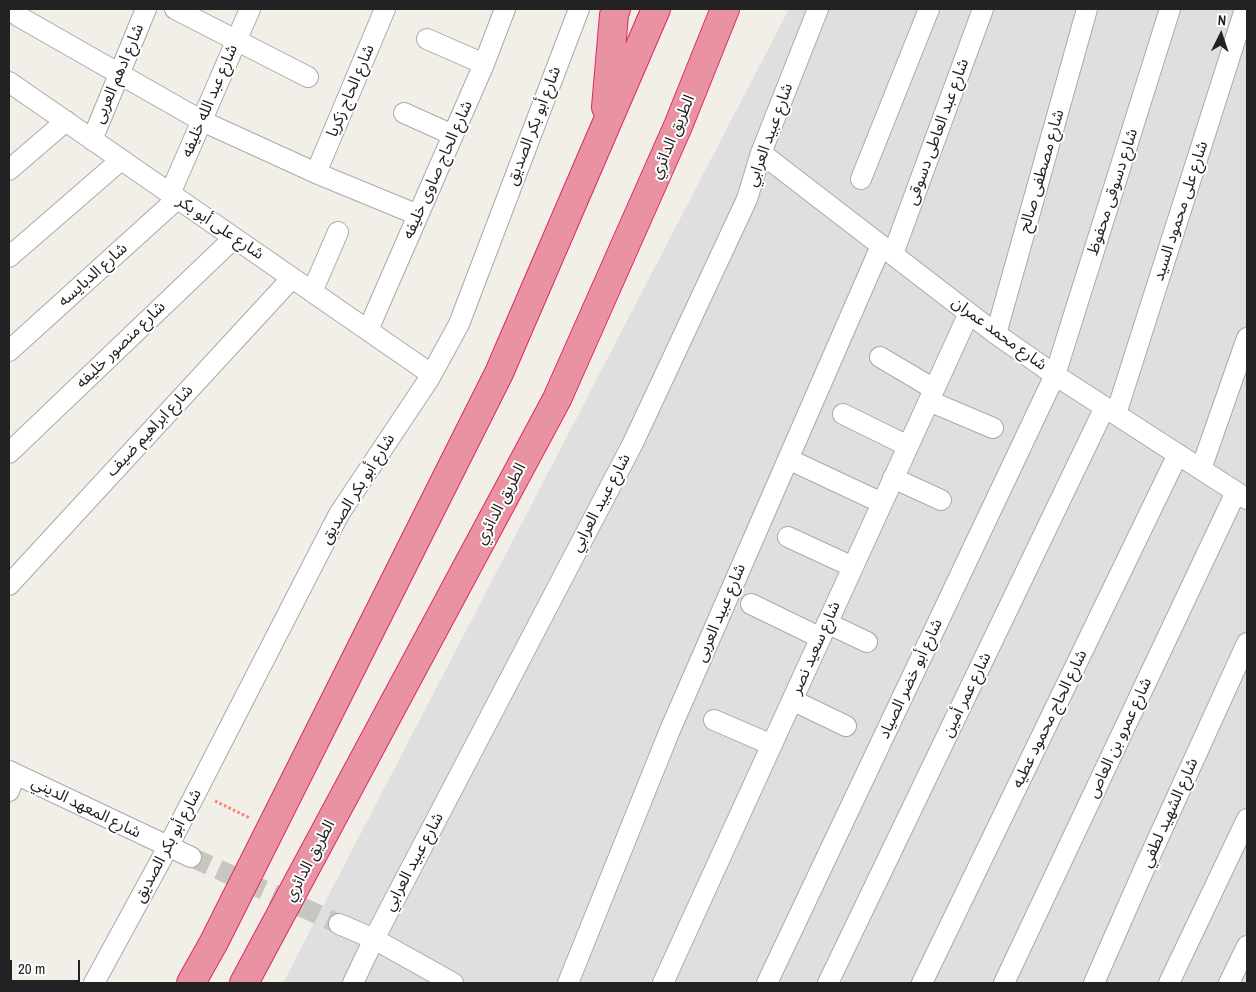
<!DOCTYPE html>
<meta charset="utf-8">
<style>
body{margin:0}
#map{position:relative;width:1256px;height:992px;overflow:hidden;background:#f2efe9;font-family:"Archivo Narrow",sans-serif}
canvas{display:block}
.frame{position:absolute;inset:0;border:10px solid #222;pointer-events:none}
.north{position:absolute;left:1196px;top:10px;width:50px;height:50px;-webkit-text-stroke:4px #fff;paint-order:stroke;rotate:4deg;font-size:14px;font-weight:700;line-height:20px;text-align:center;color:#222}
.north::after{content:'';display:block;margin:auto;width:18px;height:22px;background:#222;clip-path:polygon(50% 0,100% 100%,50% 72%,0 100%)}
.scale{position:absolute;left:10px;top:960px;width:70px;height:22px;box-sizing:border-box;border:2px solid #222;border-top:0;padding-left:6px;font-size:15px;line-height:18px;white-space:nowrap;color:#222;-webkit-text-stroke:4px #fff;paint-order:stroke}
</style>
<div id="map">
<canvas width="1256" height="992"></canvas>
<div class="frame"></div>
<div class="north">N</div>
<div class="scale">20 m</div>
</div>
<script>
const ctx = document.querySelector('canvas').getContext('2d');
ctx.lineJoin = 'round';
function fillPath(path, color) {
  ctx.fillStyle = color;
  ctx.fill(path, 'evenodd');
}
function poly(rows) {
  const path = new Path2D();
  for (const r of rows) {
    path.moveTo(r[0], r[1]);
    for (let i = 2; i < r.length; i += 2) path.lineTo(r[i], r[i + 1]);
  }
  return path;
}
function stroke(path, color, width, dash) {
  ctx.strokeStyle = color;
  ctx.lineWidth = width;
  ctx.lineCap = dash ? 'butt' : 'round';
  ctx.setLineDash(dash || []);
  ctx.stroke(path);
}
function write(font, color, halo, rows, align = 'center') {
  ctx.font = font + ' "Archivo Narrow","Noto Sans Arabic",sans-serif';
  ctx.lineWidth = 4;
  ctx.setLineDash([]);
  ctx.textBaseline = 'middle';
  ctx.strokeStyle = halo;
  ctx.fillStyle = color;
  for (const [text, x, y, turn = 0] of rows) {
    ctx.save();
    ctx.translate(x, y);
    ctx.rotate((+turn || 0) * Math.PI / 180);
    ctx.textAlign = isNaN(turn) ? turn : align;
    if (halo) ctx.strokeText(text, 0, 0);
    ctx.fillText(text, 0, 0);
    ctx.restore();
  }
}
const residential = poly([
 [789,9,1247,9,1247,983,283,983]
]);
const minorTunnel = poly([
 [191,857,339,924]
]);
const path = poly([
 [215,801,250,818]
]);
const minor = poly([
 [175,9,308,77],
 [18,16,202,121,316,173,418,215],
 [427,39,484,64],
 [9,82,431,374],
 [404,113,453,135],
 [92,140,146,9],
 [761,153,996,334,1055,375,1247,499],
 [9,170,66,121],
 [316,173,385,9],
 [861,179,929,9],
 [170,194,250,9],
 [893,254,983,9],
 [9,257,121,160],
 [312,292,338,232],
 [368,330,484,64,505,9],
 [996,334,1087,9],
 [9,351,177,199],
 [880,357,934,389],
 [929,401,993,428],
 [843,414,908,446],
 [1116,414,1245,9],
 [9,453,234,238],
 [788,459,882,503],
 [1201,469,1247,338],
 [893,478,941,500],
 [788,537,853,567],
 [9,585,292,278],
 [751,604,821,638],
 [827,623,867,642],
 [792,700,846,726],
 [714,720,772,745],
 [9,771,191,857],
 [9,791,15,774],
 [339,924,374,939,453,983],
 [94,983,168,847,339,514,429,379,459,324,579,9],
 [353,983,374,939,633,443,747,199,761,153,818,9],
 [568,983,670,730,881,246],
 [663,983,969,313],
 [767,983,1055,375,1170,9],
 [828,983,1105,407],
 [922,983,1178,454],
 [1004,983,1236,492],
 [1094,983,1145,867,1247,643],
 [1169,983,1247,819],
 [1229,983,1247,946]
]);
const motorway = poly([
 [606,107,614,15,616,9],
 [191,983,214,942,499,373,656,9],
 [244,983,557,399,678,126,725,9]
]);
const streetNames = [
 ["شارع ادهم العربى",119,74,-67],
 ["شارع الحاج زكريا",351,91,-67],
 ["شارع عبد الله خليفه",210,101,-67],
 ["شارع أبو بكر الصديق",534,126,-69],
 ["شارع عبد العاطى دسوقى",938,132,-70],
 ["شارع عبيد العرابي",770,135,-70],
 ["الطريق الدائري",673,137,-67],
 ["شارع الحاج صاوى خليفه",438,170,-66],
 ["شارع مصطفى صالح",1042,171,-74],
 ["شارع دسوقى محفوظ",1113,192,-72],
 ["شارع على محمود السيد",1181,211,-72],
 ["شارع على أبو بكر",220,228,34],
 ["شارع الدبايسه",93,275,-42],
 ["شارع محمد عمران",999,334,36],
 ["شارع منصور خليفه",121,345,-44],
 ["شارع ابراهيم ضيف",150,431,-47],
 ["شارع أبو بكر الصديق",358,489,-58],
 ["شارع عبيد العرابي",601,503,-62],
 ["الطريق الدائري",501,504,-62],
 ["شارع عبيد العربى",721,613,-67],
 ["شارع سعيد نصر",816,648,-66],
 ["شارع أبو خضر الصياد",911,679,-65],
 ["شارع عمر أمين",967,695,-64],
 ["شارع الحاج محمود عطيه",1050,719,-64],
 ["شارع عمرو بن العاص",1120,738,-65],
 ["شارع المعهد الديني",86,808,26],
 ["شارع الشهيد لطفي",1170,813,-66],
 ["شارع أبو بكر الصديق",168,846,-62],
 ["الطريق الدائري",310,861,-62],
 ["شارع عبيد العرابي",414,862,-62]
];
fillPath(residential, '#e0dfdf');
stroke(minorTunnel, '#c8c6c1', 20, [20, 10]);
stroke(minor, '#a9a9a9', 22);
stroke(motorway, '#dc2a67', 30);
stroke(path, '#fa8072', 3, [2.5, 2.5]);
stroke(minor, '#fff', 20);
stroke(motorway, '#e892a2', 28);
write('16px', '#222', '#fff', streetNames);
</script>
